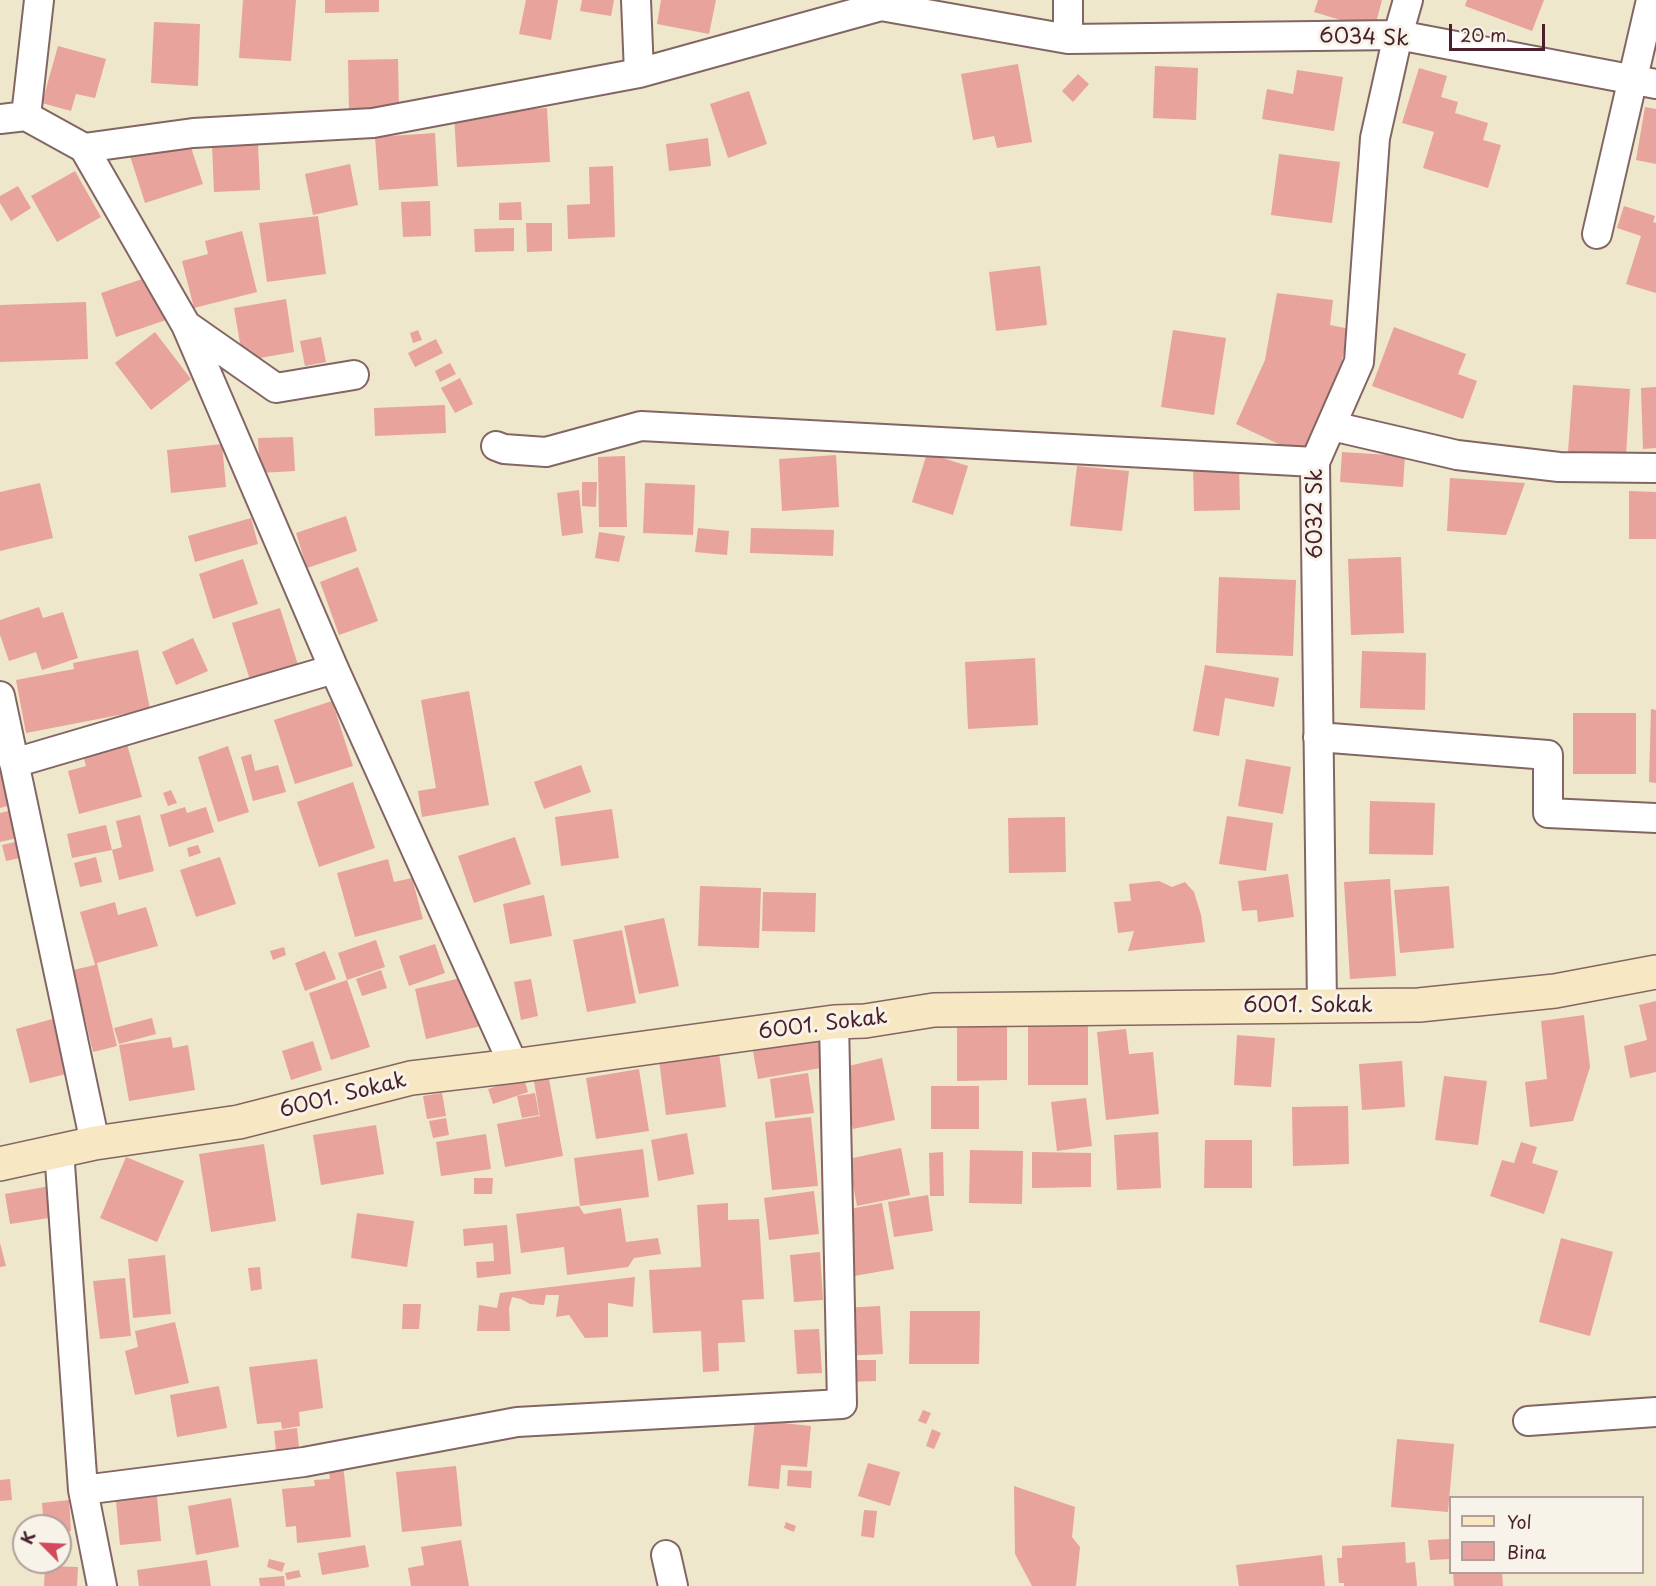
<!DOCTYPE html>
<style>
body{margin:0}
#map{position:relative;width:1656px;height:1586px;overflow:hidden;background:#eee7cc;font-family:"Playpen Sans",sans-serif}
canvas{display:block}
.legend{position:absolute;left:1449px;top:1496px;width:195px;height:78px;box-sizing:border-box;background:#f7f3e8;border:2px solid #b29e9c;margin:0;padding:8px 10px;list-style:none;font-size:18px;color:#4a1f2b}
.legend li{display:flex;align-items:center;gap:12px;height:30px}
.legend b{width:30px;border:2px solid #b29e9c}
.north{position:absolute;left:12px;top:1514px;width:60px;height:60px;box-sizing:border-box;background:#f7f3e8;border:2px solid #b29e9c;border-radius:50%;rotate:294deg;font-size:16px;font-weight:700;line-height:24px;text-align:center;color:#4a1f2b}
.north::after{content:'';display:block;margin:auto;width:21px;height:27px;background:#d1495b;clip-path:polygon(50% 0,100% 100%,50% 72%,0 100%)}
.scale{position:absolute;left:1449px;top:24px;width:96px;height:27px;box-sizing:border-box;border:3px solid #4a1f2b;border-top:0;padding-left:8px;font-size:18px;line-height:21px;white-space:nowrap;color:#4a1f2b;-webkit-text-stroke:4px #f7f3e8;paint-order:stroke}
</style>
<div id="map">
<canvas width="1656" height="1586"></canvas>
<ul class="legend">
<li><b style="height:8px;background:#f7e8c3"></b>Yol</li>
<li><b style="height:16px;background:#e7a39c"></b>Bina</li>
</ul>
<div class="north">K</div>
<div class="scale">20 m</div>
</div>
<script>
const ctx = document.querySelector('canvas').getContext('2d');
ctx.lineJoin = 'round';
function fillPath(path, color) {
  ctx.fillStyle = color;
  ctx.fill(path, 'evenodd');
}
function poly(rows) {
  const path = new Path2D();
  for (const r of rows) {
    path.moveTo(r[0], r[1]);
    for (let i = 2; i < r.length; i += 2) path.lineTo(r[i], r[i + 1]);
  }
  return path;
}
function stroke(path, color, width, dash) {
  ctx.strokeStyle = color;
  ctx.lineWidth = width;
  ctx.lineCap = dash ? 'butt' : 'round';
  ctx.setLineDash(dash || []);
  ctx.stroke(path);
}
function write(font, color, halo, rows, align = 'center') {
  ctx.font = font + ' "Playpen Sans",sans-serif';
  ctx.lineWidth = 6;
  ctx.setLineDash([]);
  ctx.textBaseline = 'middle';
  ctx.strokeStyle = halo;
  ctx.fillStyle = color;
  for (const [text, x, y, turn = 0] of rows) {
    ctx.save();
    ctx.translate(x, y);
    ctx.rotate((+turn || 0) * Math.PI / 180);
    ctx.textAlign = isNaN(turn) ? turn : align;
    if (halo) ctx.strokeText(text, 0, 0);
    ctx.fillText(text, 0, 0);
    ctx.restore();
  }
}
const building = poly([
 [243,0,296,0,291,61,239,58],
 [325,0,379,0,379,12,325,13],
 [526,0,558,0,551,40,519,34],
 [582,0,614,0,611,16,580,11],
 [661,0,716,0,709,34,657,24],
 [1318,0,1382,0,1374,30,1314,12],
 [1467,0,1544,0,1532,31,1465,6],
 [154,22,200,24,198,86,151,83],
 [58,46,106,59,95,98,76,94,71,111,42,103],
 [398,59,399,111,349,112,348,60],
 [1018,64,1032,142,997,148,994,136,973,140,961,74],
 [1155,66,1198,68,1196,120,1153,118],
 [1419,68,1447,76,1441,97,1458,102,1455,113,1488,123,1483,140,1501,145,1488,188,1423,168,1434,132,1402,123],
 [1297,70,1343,77,1334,131,1262,119,1267,89,1293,94],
 [1078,74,1089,84,1073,102,1062,91],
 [749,91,767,144,728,158,710,104],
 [1645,107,1656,109,1656,164,1636,160],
 [547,108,550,162,457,167,454,113],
 [435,133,438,186,379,190,375,137],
 [188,138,203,184,145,203,130,156],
 [708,138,711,166,669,171,666,144],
 [258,143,260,190,214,192,212,145],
 [1279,154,1340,162,1332,223,1271,215],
 [350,164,358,205,313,215,305,174],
 [613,166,615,237,568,239,567,205,590,204,589,167],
 [75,171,101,217,57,242,31,196],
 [18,186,31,208,11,221,0,203,0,196],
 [430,201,431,236,403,237,401,202],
 [521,202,522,220,499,220,499,203],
 [1624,206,1655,216,1653,222,1656,223,1656,293,1626,284,1641,236,1617,228],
 [318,216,326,274,267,282,259,223],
 [526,223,552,223,552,251,527,252],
 [514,228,514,251,475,252,474,229],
 [242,231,257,292,194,308,182,261,208,254,205,241],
 [1040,266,1047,325,996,331,989,272],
 [154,275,169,319,116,337,101,293],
 [1277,293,1333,300,1330,325,1350,329,1342,360,1352,365,1306,457,1236,424,1265,360],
 [286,299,294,352,243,361,234,308],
 [86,302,88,359,0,362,0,305],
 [1394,327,1466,354,1458,374,1477,381,1463,419,1372,386],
 [418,330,422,340,413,343,410,333],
 [1173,330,1226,338,1214,415,1161,407],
 [155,332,191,379,151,410,115,363],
 [321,337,326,362,305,366,300,341],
 [436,339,443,353,415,367,408,353],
 [450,363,456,374,440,382,435,371],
 [460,378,473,404,455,413,441,388],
 [1573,385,1630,389,1626,456,1568,452],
 [1656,387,1656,448,1643,449,1641,388],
 [445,405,446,433,375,436,374,408],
 [293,437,295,471,260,473,258,438],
 [222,444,226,487,171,493,167,450],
 [1342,452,1405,456,1403,487,1340,482],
 [927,453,968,466,953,515,912,502],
 [836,455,839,507,782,511,779,459],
 [625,456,627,527,599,527,598,457],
 [1239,464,1240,510,1194,511,1193,465],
 [1077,466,1129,471,1122,531,1070,526],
 [1450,478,1525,483,1506,535,1447,531],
 [582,482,597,482,596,507,582,506],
 [40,483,53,538,0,551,0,492],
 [645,483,695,485,693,535,643,533],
 [579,490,583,533,562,536,557,493],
 [1629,491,1656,492,1656,539,1629,539],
 [346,516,357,551,307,568,296,533],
 [251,518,258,544,195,562,188,536],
 [698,528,729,531,727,555,695,552],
 [751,528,834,530,833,556,750,553],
 [599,532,625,536,619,562,595,558],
 [1401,557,1404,633,1351,635,1348,559],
 [243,559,258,604,213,619,199,574],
 [358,567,378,621,339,635,320,582],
 [1219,577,1296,580,1293,656,1216,653],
 [39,607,43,618,63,612,78,658,42,670,36,652,9,661,0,635,0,620],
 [280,608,299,668,251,683,232,623],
 [193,638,208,671,176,685,162,652],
 [138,650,150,709,26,733,16,680,74,669,73,663],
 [1362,651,1426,653,1425,710,1360,708],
 [1035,658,1038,725,968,729,965,662],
 [1205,665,1279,678,1274,707,1225,698,1219,736,1193,731],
 [469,691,489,805,422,817,418,791,436,788,421,700],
 [332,701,353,766,295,784,274,720],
 [1651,709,1656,710,1656,783,1649,782],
 [1573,713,1636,713,1636,774,1573,774],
 [127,744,142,797,79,814,68,771,86,766,83,755],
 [228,746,249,812,218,822,198,757],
 [0,753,15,804,0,808],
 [251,754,255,771,278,765,286,792,253,801,241,757],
 [1246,759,1291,767,1283,814,1238,806],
 [581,765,591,792,544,809,534,782],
 [353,782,375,848,319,867,297,802],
 [171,790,177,803,168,806,163,793],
 [1370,801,1435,803,1433,855,1369,854],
 [185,807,187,813,206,807,214,832,169,847,160,815],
 [20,808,26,836,0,842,0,813],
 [612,809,619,858,561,866,555,817],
 [140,815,154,871,119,880,112,850,122,847,116,821],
 [1227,816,1273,823,1266,871,1219,864],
 [1065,817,1066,872,1009,873,1008,818],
 [106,825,112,850,72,858,67,834],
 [515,837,531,884,474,903,458,856],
 [20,841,24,857,6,861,2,845],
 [198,845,201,853,189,857,187,848],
 [96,857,102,882,80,887,74,863],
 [220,857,236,904,196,917,180,870],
 [388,859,394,882,412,878,423,919,355,937,337,873],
 [1288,874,1294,917,1258,922,1257,910,1242,911,1238,881],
 [1390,879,1396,976,1350,979,1344,882],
 [1159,881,1172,887,1185,882,1194,892,1201,915,1205,942,1128,951,1134,931,1118,933,1114,902,1131,901,1129,884],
 [700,886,761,888,759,948,698,946],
 [1449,886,1454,948,1400,953,1394,890],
 [763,892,816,893,815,932,762,931],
 [544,895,552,936,510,944,503,904],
 [115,902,118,915,146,907,158,946,97,963,117,1046,93,1052,73,970,95,965,80,912],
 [664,918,679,986,639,994,624,926],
 [622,930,636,1003,587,1012,573,940],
 [376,940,385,967,347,980,338,953],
 [435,944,445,973,409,986,399,956],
 [284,947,286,955,273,960,270,951],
 [325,951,336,979,305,991,295,963],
 [381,970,387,988,362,996,356,979],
 [469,976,481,1026,426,1039,415,989],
 [531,979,538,1016,521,1020,514,982],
 [347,980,370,1047,331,1060,309,993],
 [1656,1001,1656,1072,1630,1078,1624,1046,1647,1040,1639,1005],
 [1584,1015,1590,1067,1573,1121,1530,1127,1525,1082,1547,1079,1541,1021],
 [56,1018,70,1073,30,1083,16,1029],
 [152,1018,156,1034,119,1044,114,1028],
 [1028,1019,1088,1019,1088,1085,1028,1085],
 [825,1027,832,1066,758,1079,751,1040],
 [957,1027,1007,1027,1007,1080,957,1081],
 [1126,1029,1129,1054,1153,1052,1159,1114,1106,1120,1097,1032],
 [1237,1035,1275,1038,1271,1087,1234,1085],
 [171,1037,173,1048,188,1045,195,1090,129,1101,119,1045],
 [313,1041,322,1070,291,1080,282,1051],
 [719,1052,726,1107,666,1115,659,1060],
 [882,1058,895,1120,853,1129,840,1068],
 [1402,1061,1405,1107,1362,1110,1359,1064],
 [639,1069,649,1131,596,1139,586,1078],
 [808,1073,814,1113,775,1118,770,1079],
 [1444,1076,1487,1081,1478,1145,1435,1140],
 [524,1078,528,1092,493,1104,488,1089],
 [549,1079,563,1156,505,1167,497,1124,539,1116,540,1118,534,1081],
 [931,1086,979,1086,979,1129,931,1129],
 [442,1093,446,1116,427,1119,423,1096],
 [535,1093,539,1115,522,1118,517,1096],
 [1086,1098,1092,1146,1057,1151,1051,1102],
 [1348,1106,1349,1164,1293,1166,1292,1107],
 [811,1117,818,1186,772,1190,765,1122],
 [446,1118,449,1135,433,1138,429,1121],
 [376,1125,384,1174,321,1185,313,1135],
 [1158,1132,1161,1188,1117,1190,1114,1135],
 [687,1133,694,1174,658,1181,651,1140],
 [486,1134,491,1169,441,1176,436,1142],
 [1205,1140,1252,1140,1252,1188,1204,1188],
 [1521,1142,1537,1147,1532,1163,1558,1171,1544,1214,1490,1196,1502,1160,1514,1163],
 [264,1144,276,1221,211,1232,199,1154],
 [901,1148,910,1195,857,1206,848,1159],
 [643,1149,649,1197,580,1206,574,1158],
 [970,1150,1023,1151,1022,1204,969,1203],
 [943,1152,944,1196,930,1196,929,1153],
 [1032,1152,1091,1153,1091,1187,1032,1188],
 [126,1157,184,1181,157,1242,100,1218],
 [474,1178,493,1178,492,1194,474,1194],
 [50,1186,55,1217,10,1224,5,1194],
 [814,1191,819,1234,769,1240,764,1198],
 [928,1195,933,1231,894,1237,888,1202],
 [728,1203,728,1220,759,1219,764,1299,742,1300,745,1342,718,1343,719,1371,703,1372,701,1331,653,1333,649,1270,701,1267,697,1205],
 [882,1203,894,1269,854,1276,843,1210],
 [579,1206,584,1214,621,1208,626,1242,658,1238,661,1254,634,1258,628,1267,567,1275,564,1247,521,1253,516,1214],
 [357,1213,414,1221,407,1267,351,1258],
 [507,1225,511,1274,477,1278,476,1262,494,1261,493,1243,464,1246,463,1229],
 [1561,1238,1613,1252,1590,1336,1539,1322],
 [0,1243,6,1266,0,1267],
 [820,1252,823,1300,794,1302,790,1255],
 [165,1255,171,1314,133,1318,128,1259],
 [260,1267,262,1289,251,1291,248,1268],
 [635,1277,633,1307,608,1303,608,1337,585,1338,569,1315,556,1317,559,1295,546,1295,544,1305,530,1304,521,1299,512,1297,509,1308,510,1331,477,1331,479,1305,497,1308,500,1293],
 [125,1278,131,1336,100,1339,93,1281],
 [403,1304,421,1304,419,1329,402,1329],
 [880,1306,883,1354,844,1356,842,1308],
 [910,1311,980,1311,979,1364,909,1364],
 [175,1322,189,1383,135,1395,125,1351,138,1347,135,1331],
 [819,1329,822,1373,797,1374,794,1330],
 [317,1359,323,1408,299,1412,300,1426,282,1429,281,1422,257,1424,249,1367],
 [846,1360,876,1360,876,1381,846,1382],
 [219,1386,227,1428,177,1437,170,1395],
 [923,1410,931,1413,926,1424,918,1421],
 [755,1420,811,1426,807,1467,781,1465,779,1489,748,1486],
 [297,1428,299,1448,276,1451,274,1431],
 [932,1429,941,1433,934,1449,926,1446],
 [1397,1439,1454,1444,1448,1512,1391,1507],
 [868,1463,900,1472,890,1506,858,1496],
 [343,1464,351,1537,297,1543,296,1526,286,1527,282,1489,315,1486,314,1480,330,1479,328,1466],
 [456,1466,462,1526,402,1532,396,1472],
 [788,1470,812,1471,811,1488,787,1486],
 [10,1479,12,1500,0,1501,0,1480],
 [156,1486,161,1541,120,1545,115,1490],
 [1014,1486,1075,1507,1072,1537,1080,1547,1076,1586,1032,1586,1015,1554],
 [231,1498,239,1547,196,1555,188,1506],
 [69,1500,71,1531,60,1532,60,1526,44,1526,42,1503],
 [864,1510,877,1511,874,1538,861,1536],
 [786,1522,796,1526,794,1532,784,1528],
 [1450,1539,1450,1559,1430,1560,1428,1540],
 [461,1540,469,1586,411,1586,408,1568,424,1565,421,1547],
 [1405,1542,1406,1563,1415,1562,1417,1586,1344,1586,1344,1583,1339,1583,1337,1558,1342,1558,1342,1546],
 [365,1545,369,1567,322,1575,318,1553],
 [1322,1555,1325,1586,1239,1586,1236,1565],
 [269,1559,285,1563,282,1572,267,1567],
 [207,1560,211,1586,139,1586,137,1570],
 [45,1566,78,1567,77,1586,44,1586],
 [299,1570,301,1577,287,1580,285,1573],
 [1453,1572,1502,1572,1503,1586,1454,1586],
 [284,1576,285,1586,260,1586,259,1578]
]);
const street = poly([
 [636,0,639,73],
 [1068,0,1068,39],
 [26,116,39,0],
 [0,119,26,116,84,148,186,325,334,669,514,1066],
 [84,148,193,133,373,123,639,73,881,6,1068,39,1398,35,1656,84],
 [1597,234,1651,0],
 [186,325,276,388,354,375],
 [1332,426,1457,455,1559,467,1656,468],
 [496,446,504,449,546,452,641,426,1315,462],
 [0,696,95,1143],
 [1318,737,1548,755,1548,813,1656,818],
 [14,763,334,669],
 [1322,1005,1315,462,1359,362,1375,138,1398,35,1408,0],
 [59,1150,83,1490,102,1586],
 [1528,1421,1656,1412],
 [83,1490,304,1462,517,1422,842,1404,834,1022],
 [666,1555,673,1586]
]);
const secondary = poly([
 [0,1164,95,1143,239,1122,411,1078,514,1066,834,1022,865,1021,934,1010,1419,1005,1555,991,1656,972]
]);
const streetNames = [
 ["6034 Sk",1364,38,2],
 ["6032 Sk",1316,514,-90],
 ["6001. Sokak",1308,1006],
 ["6001. Sokak",823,1025,-7],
 ["6001. Sokak",343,1096,-14]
];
fillPath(building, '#e7a39c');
stroke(street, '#836563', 32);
stroke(secondary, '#836563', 36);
stroke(street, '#fff', 28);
stroke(secondary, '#f7e8c3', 33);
write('21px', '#4a1f2b', '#f7f3e8', streetNames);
</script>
